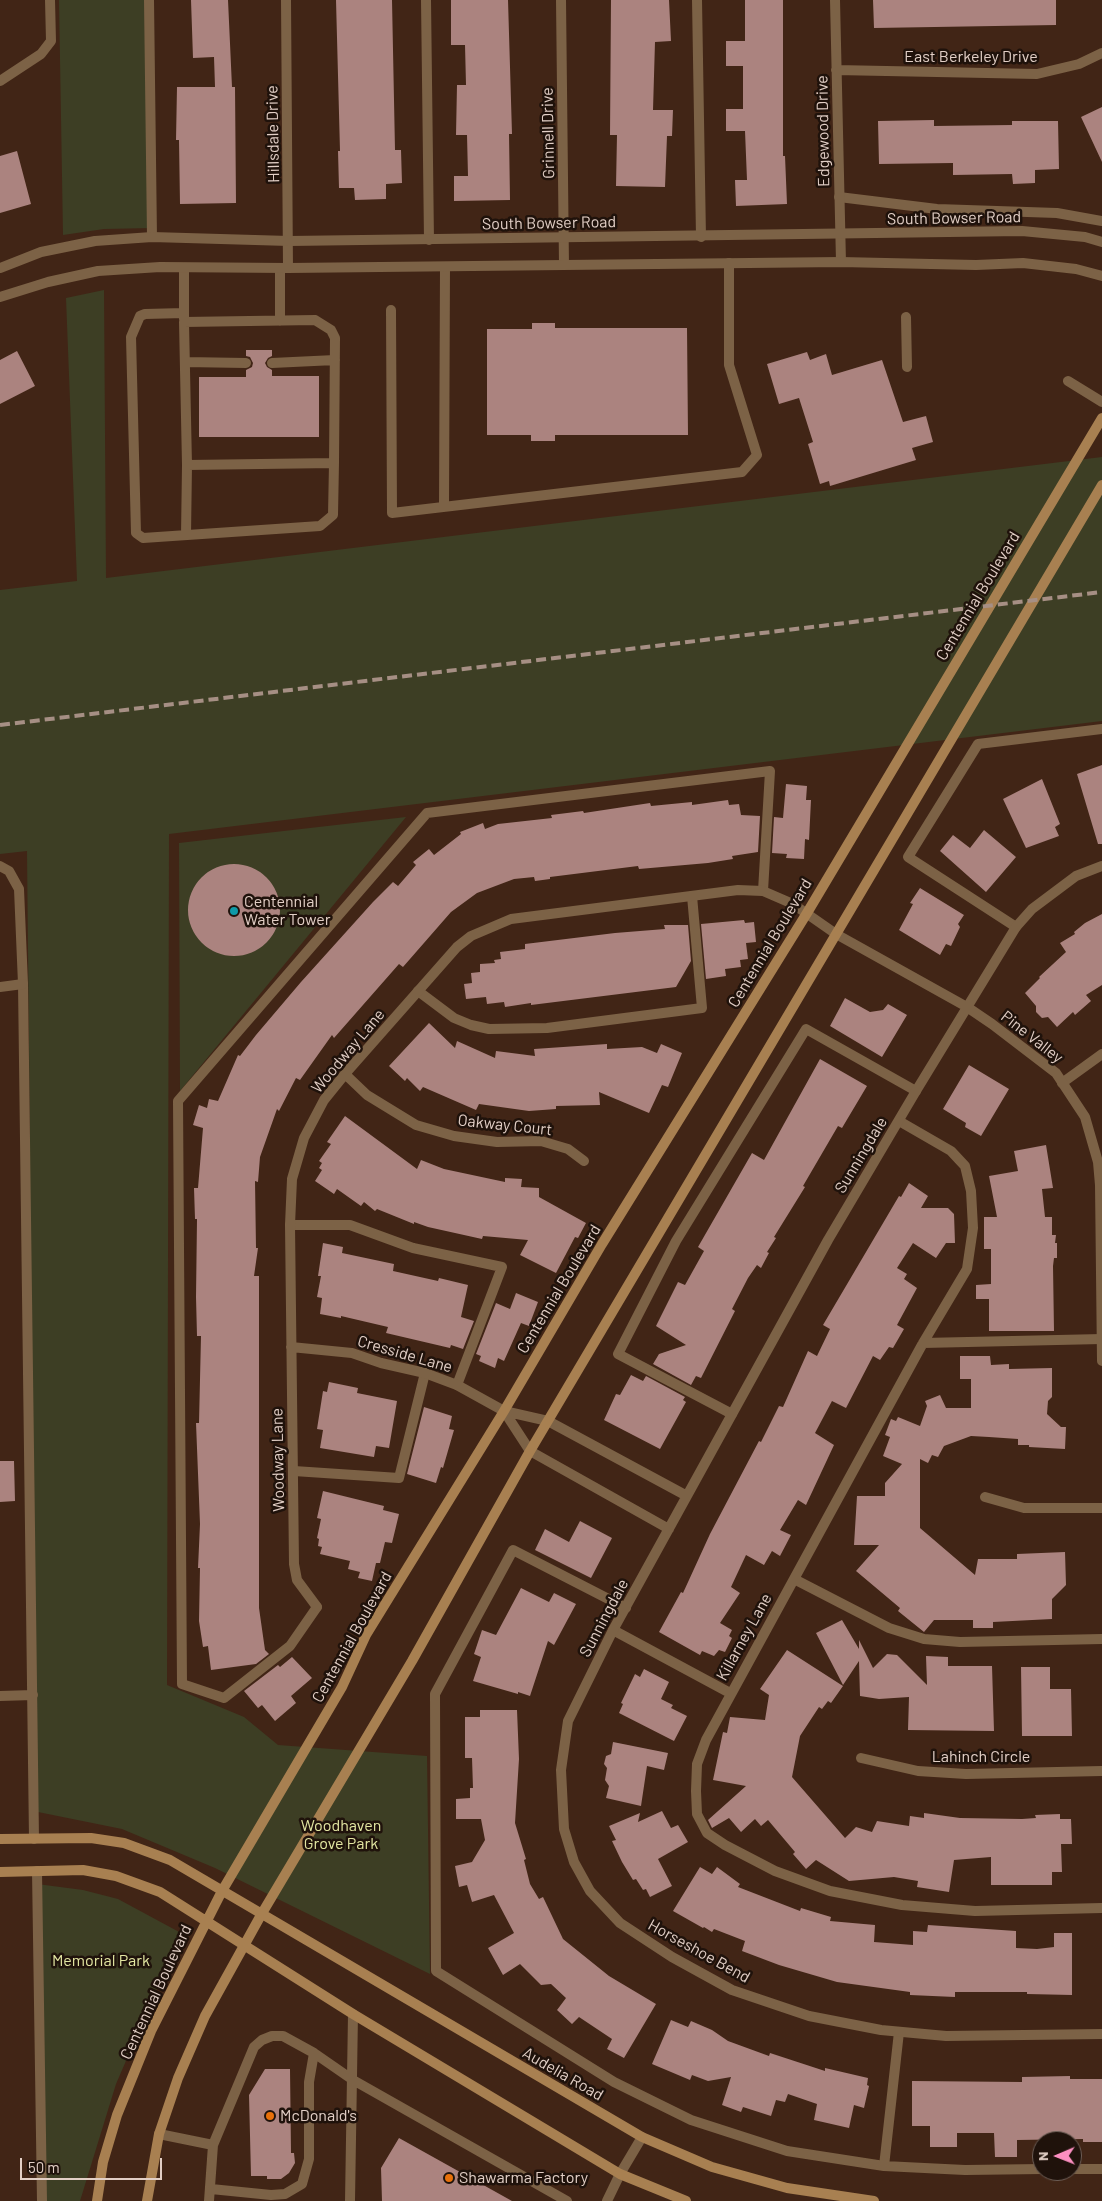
<!DOCTYPE html>
<style>
body{margin:0}
#map{position:relative;width:1102px;height:2201px;overflow:hidden;background:#412516;font-family:Barlow,sans-serif}
canvas{display:block}
.north{position:absolute;left:1032px;top:2131px;width:50px;height:50px;box-sizing:border-box;background:#1f120b;border:1px solid #6d5e56;border-radius:50%;rotate:269deg;font-size:14px;font-weight:700;line-height:20px;text-align:center;color:#e2cfc6}
.north::after{content:'';display:block;margin:auto;width:18px;height:22px;background:#fc8fc1;clip-path:polygon(50% 0,100% 100%,50% 72%,0 100%)}
.scale{position:absolute;left:20px;top:2158px;width:142px;height:22px;box-sizing:border-box;border:2px solid #e2cfc6;border-top:0;padding-left:6px;font-size:15px;line-height:18px;white-space:nowrap;color:#e2cfc6;-webkit-text-stroke:4px #1f120b;paint-order:stroke}
</style>
<div id="map">
<canvas width="1102" height="2201"></canvas>
<div class="north">N</div>
<div class="scale">50 m</div>
</div>
<script>
const ctx = document.querySelector('canvas').getContext('2d');
ctx.lineJoin = 'round';
function fillPath(path, color) {
  ctx.fillStyle = color;
  ctx.fill(path, 'evenodd');
}
function poly(rows) {
  const path = new Path2D();
  for (const r of rows) {
    if (r.length === 3) {
      path.moveTo(r[0] + r[2], r[1]);
      path.arc(r[0], r[1], r[2], 0, 2 * Math.PI);
      continue;
    }
    path.moveTo(r[0], r[1]);
    for (let i = 2; i < r.length; i += 2) path.lineTo(r[i], r[i + 1]);
  }
  return path;
}
function stroke(path, color, width, dash) {
  ctx.strokeStyle = color;
  ctx.lineWidth = width;
  ctx.lineCap = dash ? 'butt' : 'round';
  ctx.setLineDash(dash || []);
  ctx.stroke(path);
}
function write(font, color, halo, rows, align = 'center') {
  ctx.font = font + ' Barlow,sans-serif';
  ctx.lineWidth = 5;
  ctx.setLineDash([]);
  ctx.textBaseline = 'middle';
  ctx.strokeStyle = halo;
  ctx.fillStyle = color;
  for (const [text, x, y, turn = 0] of rows) {
    ctx.save();
    ctx.translate(x, y);
    ctx.rotate((+turn || 0) * Math.PI / 180);
    ctx.textAlign = isNaN(turn) ? turn : align;
    if (halo) ctx.strokeText(text, 0, 0);
    ctx.fillText(text, 0, 0);
    ctx.restore();
  }
}
const green = poly([
 [59,0,149,0,152,228,104,229,63,235],
 [104,290,106,578,1102,457,1102,721,169,834,167,1685,244,1717,278,1745,427,1756,430,1974,215,1868,122,1829,38,1812,30,1495,30,1146,27,851,0,854,0,590,77,581,66,298],
 [406,817,180,1091,179,843],
 [37,1884,83,1890,118,1899,181,1933,116,2084,80,2201,42,2201]
]);
const building = poly([
 [191,0,228,0,232,87,235,87,236,203,180,204,179,140,176,140,177,87,215,87,214,57,193,58],
 [336,0,392,0,395,150,401,150,402,183,386,184,386,199,355,200,354,188,339,188,338,151,340,151],
 [451,0,508,0,512,134,509,134,510,200,454,201,454,176,468,176,467,135,456,135,457,85,466,85,465,45,451,45],
 [611,0,669,0,671,41,655,42,653,110,673,110,672,136,667,136,665,187,616,186,617,135,610,135],
 [745,0,783,0,783,156,785,156,787,204,736,206,735,180,747,180,745,131,726,131,726,109,743,109,743,66,726,66,726,41,745,41],
 [873,0,1056,0,1056,25,874,28],
 [1102,107,1102,162,1081,117],
 [934,120,934,126,1012,125,1012,121,1058,121,1059,169,1035,170,1035,183,1013,184,1012,174,953,175,953,163,879,164,878,121],
 [17,151,31,204,0,213,0,156],
 [532,323,555,323,555,328,687,328,688,435,555,435,555,441,531,441,531,435,487,435,487,329,532,329],
 [246,350,272,350,272,356,268,358,265,363,267,367,272,370,272,376,319,376,319,437,199,437,199,377,246,377,246,370,252,367,253,363,250,357,246,356],
 [17,351,35,386,0,404,0,360],
 [807,352,810,360,826,354,832,375,882,360,903,422,926,416,933,442,912,448,916,460,830,486,829,481,820,484,808,444,813,442,799,398,779,404,767,364],
 [1102,765,1102,844,1098,844,1077,774],
 [1042,779,1060,824,1055,827,1059,836,1026,848,1003,799],
 [786,784,807,786,806,800,811,800,809,840,805,839,804,859,786,858,787,854,772,853,774,817,783,818],
 [728,800,729,805,739,804,741,815,760,816,758,852,732,856,733,859,708,863,639,869,638,866,550,877,550,879,535,881,534,877,514,879,477,893,451,912,403,967,399,964,334,1038,332,1035,300,1080,296,1078,279,1111,277,1109,260,1157,258,1182,255,1181,256,1248,258,1248,254,1276,259,1276,259,1608,265,1650,269,1654,256,1664,211,1670,208,1646,203,1647,199,1621,200,1568,198,1568,200,1524,196,1423,199,1423,201,1336,197,1336,196,1297,197,1219,195,1219,194,1188,198,1188,203,1128,193,1125,199,1105,207,1108,209,1099,218,1101,238,1055,240,1056,256,1035,301,982,373,902,393,882,398,886,416,865,413,862,429,849,434,855,461,834,460,832,483,823,485,829,498,824,552,818,551,815,583,811,584,813,650,803,651,806,692,802,692,805],
 [984,830,1016,857,986,892,940,851,953,835,970,848],
 [234,910,46],
 [920,888,964,915,958,924,960,927,951,946,946,944,940,955,899,930,913,904,910,903],
 [1102,914,1102,985,1086,995,1091,1001,1075,1015,1073,1012,1057,1027,1048,1017,1042,1018,1036,1012,1036,1006,1025,993,1040,978,1039,977,1066,952,1060,943,1075,934,1074,932,1085,923],
 [744,920,745,923,754,922,756,942,746,943,748,959,740,960,741,967,725,969,726,976,706,979,701,924],
 [664,925,688,925,691,961,676,987,531,1005,531,1003,505,1007,504,1002,487,1004,486,997,466,999,464,984,472,983,471,973,480,972,480,964,495,963,494,960,501,959,500,952,525,949,525,944,615,933,665,929],
 [845,998,870,1012,883,1010,888,1004,907,1015,882,1057,830,1026],
 [429,1023,455,1048,457,1041,495,1058,496,1051,535,1056,534,1049,607,1044,607,1049,642,1047,657,1053,661,1044,682,1053,668,1087,662,1085,649,1113,599,1092,600,1105,556,1106,556,1109,529,1111,479,1104,476,1110,423,1087,420,1091,407,1078,405,1081,389,1066],
 [820,1059,867,1086,842,1128,838,1126,803,1186,805,1187,774,1237,776,1238,767,1252,769,1253,761,1268,757,1265,748,1278,732,1309,735,1311,701,1378,696,1376,691,1385,653,1364,659,1354,686,1345,656,1326,678,1282,685,1285,704,1251,698,1247,752,1153,764,1160],
 [969,1065,1009,1089,981,1136,965,1127,966,1123,943,1109],
 [345,1116,417,1169,421,1160,444,1169,505,1182,505,1178,522,1179,521,1187,539,1188,539,1197,586,1223,578,1238,575,1237,556,1273,520,1255,528,1240,483,1236,482,1239,428,1227,414,1222,414,1224,377,1209,375,1211,364,1202,361,1206,337,1189,334,1194,315,1181,322,1170,319,1168,322,1163,319,1161,331,1144,327,1142],
 [1046,1145,1053,1188,1042,1189,1045,1217,1052,1217,1052,1235,1056,1235,1055,1243,1057,1243,1057,1258,1054,1258,1053,1266,1054,1331,989,1331,989,1299,976,1299,976,1285,991,1284,991,1249,984,1249,984,1217,997,1217,989,1176,1018,1171,1014,1151],
 [909,1183,928,1196,921,1208,948,1208,954,1214,955,1243,946,1243,936,1258,913,1243,897,1268,907,1274,904,1279,917,1288,897,1325,904,1329,893,1348,889,1347,880,1360,873,1356,846,1408,832,1401,815,1433,834,1445,806,1505,798,1500,780,1530,791,1535,780,1556,772,1551,764,1565,746,1555,731,1587,740,1593,720,1623,732,1630,729,1636,732,1638,725,1652,719,1650,714,1656,702,1651,700,1655,659,1632,681,1592,683,1593,710,1534,759,1441,761,1442,779,1406,783,1407,808,1351,817,1356,830,1329,823,1325,899,1196,901,1197],
 [323,1243,343,1247,342,1253,394,1264,393,1271,438,1281,439,1278,468,1285,461,1317,474,1321,463,1349,451,1345,450,1348,386,1333,388,1327,341,1316,341,1318,320,1314,322,1298,317,1297,321,1276,318,1276],
 [516,1293,538,1302,529,1326,521,1323,504,1361,498,1358,495,1368,479,1361,481,1356,476,1354,496,1303,510,1309],
 [960,1356,990,1356,991,1365,1009,1364,1009,1369,1052,1368,1052,1397,1048,1401,1047,1414,1061,1427,1066,1427,1065,1449,1029,1447,1029,1445,1018,1445,1018,1439,989,1437,971,1436,944,1446,938,1457,932,1455,928,1463,920,1459,920,1528,975,1575,978,1559,1017,1559,1017,1554,1065,1552,1066,1585,1052,1599,1052,1619,993,1622,993,1628,973,1628,973,1620,934,1620,924,1632,898,1611,900,1608,856,1571,879,1545,854,1545,857,1496,885,1496,885,1483,902,1464,883,1456,890,1437,885,1435,891,1419,896,1421,898,1417,920,1426,927,1406,925,1401,940,1395,946,1408,971,1408,971,1379,960,1379],
 [631,1375,643,1381,646,1376,685,1397,683,1400,686,1402,660,1449,604,1420,616,1394,620,1395],
 [329,1382,358,1388,357,1393,397,1401,389,1448,376,1446,374,1457,320,1448,323,1430,317,1429,323,1391,327,1392],
 [424,1407,452,1416,449,1429,454,1430,443,1468,441,1467,436,1483,407,1474],
 [0,1461,14,1461,15,1501,0,1502],
 [323,1491,384,1506,383,1510,399,1514,392,1543,385,1542,380,1563,376,1563,372,1581,358,1578,360,1572,348,1569,350,1561,320,1554,322,1547,318,1546,319,1539,317,1538,321,1519,317,1518],
 [580,1521,612,1538,591,1578,535,1550,545,1529,569,1542],
 [521,1588,549,1602,554,1593,576,1604,554,1645,548,1641,530,1696,518,1692,518,1694,473,1681,481,1657,474,1654,482,1630,496,1635],
 [842,1620,859,1649,859,1640,873,1668,887,1654,897,1655,927,1685,926,1656,948,1657,948,1666,992,1666,994,1731,908,1730,909,1697,879,1699,860,1696,859,1661,843,1685,816,1633],
 [787,1650,843,1686,831,1703,828,1701,822,1709,819,1707,800,1736,792,1777,845,1838,856,1827,872,1832,877,1821,909,1826,910,1816,924,1818,924,1813,960,1818,1022,1819,1036,1818,1035,1815,1060,1814,1060,1819,1071,1819,1072,1844,1061,1844,1062,1872,1052,1872,1052,1885,991,1885,991,1857,954,1860,949,1892,917,1887,918,1881,894,1877,849,1881,816,1860,806,1869,793,1854,795,1852,768,1820,761,1826,755,1819,741,1832,729,1818,712,1828,708,1820,746,1786,713,1780,723,1732,727,1733,730,1717,765,1720,769,1695,760,1689],
 [292,1657,312,1678,291,1696,296,1703,275,1721,262,1705,258,1708,244,1691,278,1665,280,1667],
 [1021,1667,1050,1667,1050,1689,1071,1689,1072,1736,1022,1736],
 [644,1669,669,1682,661,1699,673,1705,671,1708,687,1716,674,1741,619,1713,623,1704,621,1703,635,1674,640,1677],
 [480,1710,517,1710,519,1759,515,1823,526,1859,524,1860,530,1884,539,1899,543,1897,563,1939,609,1976,656,2004,624,2058,607,2049,612,2039,579,2017,572,2024,557,2010,566,1998,551,1984,541,1985,520,1964,503,1975,488,1948,514,1933,494,1895,472,1902,467,1885,459,1887,455,1866,472,1862,485,1840,481,1819,456,1819,456,1799,470,1798,470,1788,473,1788,472,1758,465,1758,465,1717,480,1717],
 [613,1742,668,1753,664,1770,647,1766,641,1806,606,1798,609,1786,605,1780,607,1768,604,1764,606,1756,611,1754],
 [662,1811,671,1828,678,1825,688,1842,658,1859,672,1886,650,1897,646,1889,643,1890,636,1879,633,1880,622,1862,612,1841,616,1840,609,1826,640,1813,638,1822],
 [700,1867,712,1874,717,1867,740,1884,738,1887,800,1911,801,1908,831,1917,830,1921,875,1925,874,1942,913,1945,913,1931,927,1932,928,1925,1016,1931,1016,1948,1037,1949,1054,1947,1054,1933,1072,1933,1072,1995,1027,1994,1027,1992,955,1992,955,1997,910,1995,910,1992,837,1982,779,1965,742,1951,745,1941,714,1929,712,1932,704,1927,703,1928,673,1911],
 [671,2020,688,2027,691,2021,712,2030,728,2041,769,2056,770,2053,825,2071,825,2068,868,2078,867,2085,869,2086,864,2108,854,2105,849,2128,814,2120,817,2104,788,2094,785,2102,776,2100,771,2116,743,2107,741,2112,722,2105,731,2077,708,2081,692,2075,690,2080,652,2064],
 [265,2069,290,2069,291,2153,294,2153,295,2163,289,2173,281,2179,267,2179,267,2176,251,2176,249,2095],
 [1070,2076,1070,2079,1102,2079,1102,2142,1083,2142,1083,2139,1017,2140,1017,2157,995,2157,994,2133,957,2133,957,2147,930,2147,930,2126,912,2126,912,2081,1022,2082,1022,2077],
 [399,2138,512,2201,382,2201,381,2168]
]);
const service = poly([
 [149,0,152,237],
 [426,0,429,240],
 [697,0,701,237],
 [0,81,41,54,51,41,50,0],
 [839,197,937,209,1057,213,1102,221],
 [184,268,184,319],
 [391,310,392,513,742,472,757,455,729,365,729,263],
 [184,313,145,314,140,316,131,337,136,533,143,538,320,526,333,515,334,463],
 [906,317,907,367],
 [315,320,331,330,335,338,334,463,187,465,184,322,315,320],
 [280,321,280,268],
 [185,362,246,363],
 [272,363,335,360],
 [1068,381,1102,402],
 [444,507,445,267],
 [186,535,187,465],
 [0,866,9,871,19,889,23,984,34,1839],
 [1016,927,908,857,978,744,1102,729],
 [418,991,454,1018,471,1025,489,1029,547,1028,702,1008,692,896],
 [1062,1083,1102,1054],
 [899,1121,951,1151,965,1166,971,1191,973,1228,967,1269,923,1343,706,1740,697,1764,696,1791,697,1814,707,1833,725,1845,775,1871,830,1891,902,1905,975,1911,1102,1908],
 [290,1225,350,1225,413,1248,502,1267,457,1385],
 [923,1343,1102,1339],
 [732,1414,618,1354,676,1241,806,1029,916,1091],
 [294,1471,399,1478,425,1373],
 [794,1579,889,1628,924,1639,960,1642,1102,1639],
 [317,1607,290,1646,224,1698,182,1684,178,1101,427,813,770,771,763,891],
 [626,1608,513,1550,435,1694,436,1971,614,2082,691,2120,787,2151,884,2166,965,2170,1042,2169],
 [613,1630,730,1693],
 [0,1696,33,1695],
 [37,1871,42,2201],
 [159,2134,213,2145,254,2047,262,2040,272,2036,283,2036,314,2053,353,2080,567,2201],
 [884,2166,899,2032],
 [1072,2169,1102,2169],
 [211,2189,271,2195,285,2194,302,2184,309,2159,309,2082,314,2053],
 [209,2201,213,2145],
 [350,2201,353,2014],
 [607,2201,620,2174,642,2137]
]);
const minor = poly([
 [286,0,288,268],
 [561,0,564,265],
 [835,0,841,262],
 [836,70,1037,74,1079,64,1102,53],
 [1102,866,1076,876,1032,909,1016,927,916,1091,828,1240,613,1630,568,1721,561,1770,564,1829,574,1862,590,1891,620,1923,672,1957,732,1990,809,2016,881,2030,946,2036,1102,2034],
 [0,987,23,984],
 [345,1074,367,1095,416,1125,454,1136,497,1142,541,1141,568,1149,584,1161],
 [291,1347,352,1353,381,1363,425,1373,457,1385,504,1411,548,1421,687,1496],
 [504,1411,530,1451,669,1529],
 [985,1497,1024,1508,1102,1508],
 [317,1607,297,1580,294,1564,290,1225,292,1179,304,1138,324,1100,345,1074,457,947,471,936,511,919,738,890,763,891,793,904,836,934,967,1007,992,1024,1056,1073,1085,1117,1098,1162,1100,1185,1102,1361],
 [861,1758,918,1771,966,1774,1102,1771]
]);
const tertiary = poly([
 [0,268,41,252,95,241,152,237,289,241,1022,231,1085,237,1102,242],
 [0,297,48,282,98,271,160,267,288,268,841,262,976,265,1023,263,1076,269,1102,276]
]);
const secondary = poly([
 [0,1839,91,1838,124,1843,170,1860,642,2137,712,2167,787,2188,874,2201],
 [0,1872,83,1870,116,1876,160,1892,353,2014,620,2174,686,2201],
 [97,2201,103,2162,117,2115,151,2031,222,1891,342,1687,366,1635,504,1411,602,1244,807,913,1102,418],
 [147,2201,159,2134,178,2078,205,2016,261,1915,412,1661,530,1451,1102,485]
]);
const rail = poly([
 [0,725,1102,592]
]);
const markers = [
 [234,911,5,"#0f9aa8"],
 [270,2116,5,"#e8710a"],
 [449,2178,5,"#e8710a"]
];
const streetNames = [
 ["East Berkeley Drive",971,57],
 ["Edgewood Drive",823,131,-91],
 ["Grinnell Drive",548,133,-91],
 ["Hillsdale Drive",273,134,-91],
 ["South Bowser Road",954,218,-1],
 ["South Bowser Road",549,223,-1],
 ["Centennial Boulevard",978,596,-59],
 ["Centennial Boulevard",770,943,-59],
 ["Pine Valley",1032,1037,38],
 ["Woodway Lane",348,1051,-50],
 ["Oakway Court",505,1125,6],
 ["Sunningdale",861,1155,-59],
 ["Centennial Boulevard",559,1289,-59],
 ["Cresside Lane",405,1354,16],
 ["Woodway Lane",278,1460,-91],
 ["Sunningdale",604,1618,-62],
 ["Centennial Boulevard",352,1637,-61],
 ["Killarney Lane",744,1637,-61],
 ["Lahinch Circle",981,1757],
 ["Horseshoe Bend",699,1951,29],
 ["Centennial Boulevard",156,1992,-65],
 ["Audelia Road",563,2074,30]
];
const poiNames = [
 ["Centennial",244,902],
 ["Water Tower",244,920],
 ["McDonald's",280,2116],
 ["Shawarma Factory",459,2178]
];
const parkNames = [
 ["Woodhaven",341,1826],
 ["Grove Park",341,1844],
 ["Memorial Park",101,1961]
];
fillPath(green, '#3d3e24');
fillPath(building, '#ab837f');
stroke(service, '#7c6246', 10);
stroke(minor, '#7c6246', 10);
stroke(tertiary, '#7c6246', 10);
stroke(secondary, '#a88051', 10);
stroke(rail, '#a68f84', 4, [10, 5]);
for (const [x, y, r, color] of markers) {
  const dot = new Path2D();
  dot.arc(x, y, r, 0, 2 * Math.PI);
  ctx.fillStyle = color;
  ctx.fill(dot);
  stroke(dot, '#1f120b', 2);
}
write('16px', '#e2cfc6', '#1f120b', streetNames);
write('16px', '#e2cfc6', '#1f120b', poiNames, 'left');
write('16px', '#e3e6a2', '#1f120b', parkNames);
</script>
